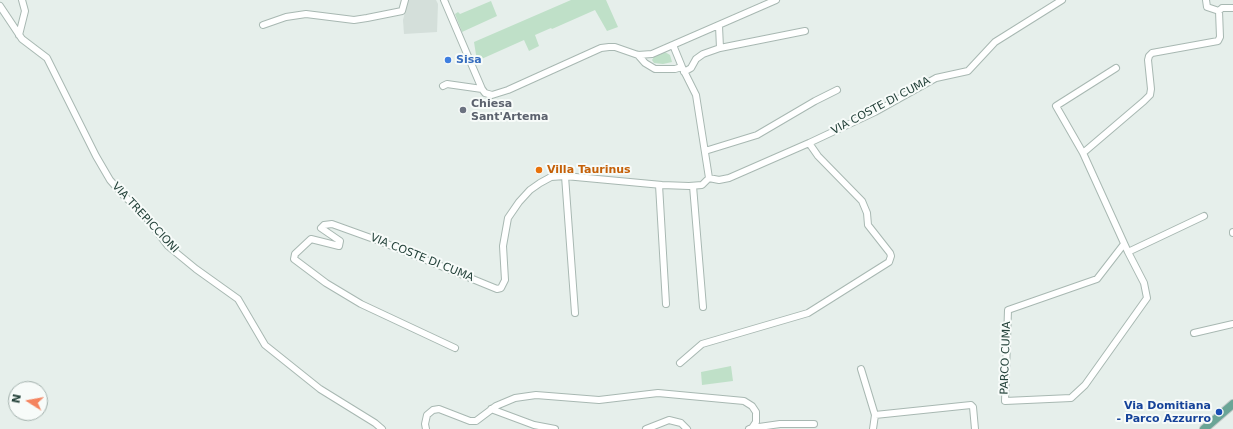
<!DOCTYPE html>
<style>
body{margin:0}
#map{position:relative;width:1233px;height:429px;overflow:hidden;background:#e6efeb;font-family:"DejaVu Sans",sans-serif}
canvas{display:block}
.north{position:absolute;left:8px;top:381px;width:40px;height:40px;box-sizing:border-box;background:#f7fbf9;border:1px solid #a3b1ad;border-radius:50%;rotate:281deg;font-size:11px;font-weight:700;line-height:16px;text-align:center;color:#24423a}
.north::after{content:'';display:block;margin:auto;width:14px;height:18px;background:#f4845f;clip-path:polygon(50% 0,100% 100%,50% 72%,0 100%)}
</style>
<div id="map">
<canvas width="1233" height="429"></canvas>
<div class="north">N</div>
</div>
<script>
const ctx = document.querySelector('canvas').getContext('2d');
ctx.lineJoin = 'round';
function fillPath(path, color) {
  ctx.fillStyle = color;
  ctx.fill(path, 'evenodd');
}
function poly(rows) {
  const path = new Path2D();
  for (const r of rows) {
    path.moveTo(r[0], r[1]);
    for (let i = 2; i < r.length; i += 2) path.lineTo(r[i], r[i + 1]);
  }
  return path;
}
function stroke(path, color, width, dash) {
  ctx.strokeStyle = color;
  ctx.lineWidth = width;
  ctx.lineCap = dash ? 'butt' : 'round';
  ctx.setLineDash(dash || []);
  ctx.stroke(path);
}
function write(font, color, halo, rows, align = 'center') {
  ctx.font = font + ' "DejaVu Sans",sans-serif';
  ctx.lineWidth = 4;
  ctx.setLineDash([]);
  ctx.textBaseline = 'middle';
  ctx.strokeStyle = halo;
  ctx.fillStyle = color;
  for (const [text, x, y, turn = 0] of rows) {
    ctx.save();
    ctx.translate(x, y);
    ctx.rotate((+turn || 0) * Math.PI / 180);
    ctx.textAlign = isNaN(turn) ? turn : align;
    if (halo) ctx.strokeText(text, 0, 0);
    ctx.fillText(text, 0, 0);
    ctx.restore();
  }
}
const built = poly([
 [408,0,436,0,438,4,437,32,404,34,403,20]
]);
const green = poly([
 [571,0,606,0,618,27,607,31,595,10,552,29,551,28,535,35,539,46,529,51,524,40,477,61,474,42],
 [491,1,497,16,462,32,455,14,458,12,460,14],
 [665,52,670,55,672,62,663,64,654,63,652,60,654,57],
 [731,366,733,381,702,385,701,372]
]);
const minor = poly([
 [444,0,482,89,485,93,492,95,508,90,601,48,609,47,615,47,638,55,652,54,776,0],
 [1206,0,1207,7,1219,11],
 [0,6,22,39,47,58,96,156,110,180,124,196,143,213,168,246,196,269,238,299,265,345,320,389,375,423,382,429],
 [263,25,286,17,306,14,354,20,367,18,402,11,405,0],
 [719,26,720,48],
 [19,35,25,11,22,0],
 [673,45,682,67,696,95,709,178],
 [638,55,645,63,655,69,675,69,682,67],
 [1116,68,1056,106,1083,153,1128,252,1204,216],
 [684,72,691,68,696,59,703,54,720,48,805,31],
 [443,86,447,84,482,89],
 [705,151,757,135,815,101,837,90],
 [1083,153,1144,101,1150,95,1151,89,1148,60,1149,56,1152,53,1218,41,1220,37,1219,11,1222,8,1233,8],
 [565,176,575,313],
 [659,185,666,304],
 [693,186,703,307],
 [1233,232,1233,233],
 [1124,244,1097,279,1008,310,1005,401,1071,398,1085,385,1147,298,1144,283,1128,252],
 [1194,333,1233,324],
 [455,348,361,304,326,283,294,259,295,254,311,239,339,246,340,241,321,228,324,225,332,224,382,242,497,289,501,288,505,280,503,246,508,218,519,202,530,190,540,183,551,177,565,176,662,185,689,186,702,185,709,178,719,180,729,178,809,143,875,112,936,78,968,71,995,42,1062,0],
 [680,363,702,344,808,313,889,262,891,256,890,253,868,225,867,213,862,201,818,156,809,143],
 [861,369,875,415,873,429],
 [491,409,534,425,555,429],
 [875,415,971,405,973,407,975,429],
 [752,428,780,424,814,424],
 [426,429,425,424,427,415,433,410,439,409,470,421,476,421,496,406,515,398,536,395,599,400,658,393,744,401,752,406,756,412,756,422,752,428,749,429],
 [646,429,669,420,681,423,687,429]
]);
const major = poly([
 [1204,429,1233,404]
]);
const markers = [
 [448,60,4,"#3f7fe0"],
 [463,110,4,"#6b7280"],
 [539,170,4,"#e8710a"],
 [1219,412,4,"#1a4fb4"]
];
const shopNames = [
 ["Sisa",456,60]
];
const worshipNames = [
 ["Chiesa",471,104],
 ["Sant'Artema",471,117]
];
const streetNames = [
 ["VIA COSTE DI CUMA",881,106,-28],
 ["VIA TREPICCIONI",145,218,47],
 ["VIA COSTE DI CUMA",422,258,22],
 ["PARCO CUMA",1006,358,-88]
];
const foodNames = [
 ["Villa Taurinus",547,170]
];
const transitNames = [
 ["Via Domitiana",1211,406],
 ["- Parco Azzurro",1211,419]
];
fillPath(built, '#d4dfda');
fillPath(green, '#bfe0c8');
stroke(minor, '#a8b8b2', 8);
stroke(major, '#c2cac8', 10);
stroke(minor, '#fff', 6);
stroke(major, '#6aa596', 8);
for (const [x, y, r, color] of markers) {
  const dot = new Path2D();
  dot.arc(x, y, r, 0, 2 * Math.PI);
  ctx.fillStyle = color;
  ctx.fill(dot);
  stroke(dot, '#f7fbf9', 1.5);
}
write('bold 11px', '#366cbe', '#f7fbf9', shopNames, 'left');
write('bold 11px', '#5b616d', '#f7fbf9', worshipNames, 'left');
write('11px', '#24423a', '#f7fbf9', streetNames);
write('bold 11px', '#c56008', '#f7fbf9', foodNames, 'left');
write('bold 11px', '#164399', '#f7fbf9', transitNames, 'right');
</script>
